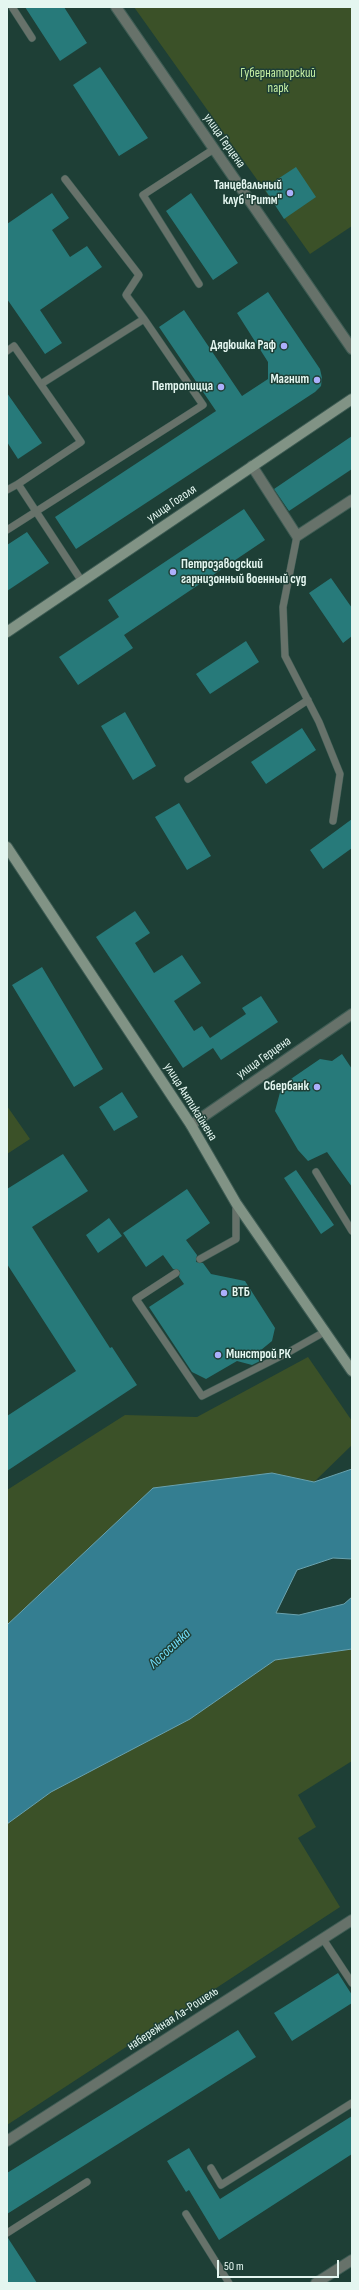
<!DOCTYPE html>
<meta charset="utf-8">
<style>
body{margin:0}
#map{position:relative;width:359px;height:2290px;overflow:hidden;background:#1e3f36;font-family:"Sofia Sans Condensed",sans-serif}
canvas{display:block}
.frame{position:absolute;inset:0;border:8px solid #e4f6f0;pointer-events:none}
.scale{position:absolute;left:217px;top:2260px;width:122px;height:18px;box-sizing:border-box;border:2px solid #e4f6f0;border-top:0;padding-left:5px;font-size:12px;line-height:14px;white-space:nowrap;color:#e4f6f0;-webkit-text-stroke:3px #1e3f36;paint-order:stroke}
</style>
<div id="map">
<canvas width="359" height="2290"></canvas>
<div class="frame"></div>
<div class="scale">50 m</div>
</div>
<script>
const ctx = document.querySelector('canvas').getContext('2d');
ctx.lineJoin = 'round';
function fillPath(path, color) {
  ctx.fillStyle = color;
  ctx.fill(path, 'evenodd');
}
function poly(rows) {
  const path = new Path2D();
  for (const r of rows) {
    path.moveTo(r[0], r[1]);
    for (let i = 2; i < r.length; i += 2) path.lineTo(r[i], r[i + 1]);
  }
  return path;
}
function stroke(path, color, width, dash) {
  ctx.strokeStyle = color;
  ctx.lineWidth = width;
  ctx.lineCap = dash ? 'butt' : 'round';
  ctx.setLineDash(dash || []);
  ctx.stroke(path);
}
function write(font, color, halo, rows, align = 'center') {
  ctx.font = font + ' "Sofia Sans Condensed",sans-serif';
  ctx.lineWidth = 3;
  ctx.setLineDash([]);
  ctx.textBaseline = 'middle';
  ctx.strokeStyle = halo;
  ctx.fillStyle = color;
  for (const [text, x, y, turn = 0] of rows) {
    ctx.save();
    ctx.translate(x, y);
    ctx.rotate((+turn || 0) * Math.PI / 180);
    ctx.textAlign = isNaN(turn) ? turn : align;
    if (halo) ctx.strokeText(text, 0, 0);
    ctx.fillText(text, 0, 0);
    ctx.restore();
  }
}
const green = poly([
 [134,7,352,7,352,226,310,254],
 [7,1106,30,1139,7,1154],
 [308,1357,352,1421,352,1445,314,1482,272,1473,153,1488,7,1625,7,1490,125,1415,197,1417],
 [352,1649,352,1761,298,1795,316,1827,298,1838,340,1907,7,2125,7,1824,51,1792,190,1719,275,1660]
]);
const water = poly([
 [352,1469,352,1559,333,1558,297,1570,276,1613,299,1615,344,1604,352,1597,352,1649,275,1660,190,1719,51,1792,7,1824,7,1625,153,1488,272,1473,314,1482,352,1469]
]);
const building = poly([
 [25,7,64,7,87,43,60,61],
 [100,67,148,138,119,156,73,85],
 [296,167,316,197,284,219,264,188],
 [52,193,69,218,52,230,70,257,87,246,102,267,40,310,62,343,45,354,7,299,7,224],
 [191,193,238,263,213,280,166,211],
 [268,292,320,369,322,378,321,386,315,392,76,549,55,517,216,411,159,327,184,310,242,396,268,379,268,362,237,313],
 [7,393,42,443,18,459,7,442],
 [352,436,352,469,289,511,274,489],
 [244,509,265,540,124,635,133,648,78,685,59,657,119,617,108,600],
 [27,532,49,563,7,591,7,545],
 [331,578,352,608,352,636,343,643,309,593],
 [246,641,259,662,210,694,196,674],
 [125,712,156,766,133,780,101,726],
 [302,728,316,750,266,784,251,762],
 [179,803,211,856,187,870,155,817],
 [352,819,352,848,323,869,310,850],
 [135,911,150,933,135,943,154,973,182,955,201,983,174,1001,194,1031,202,1026,210,1038,246,1014,242,1008,261,996,278,1022,221,1060,213,1048,183,1068,96,937],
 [42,967,103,1069,74,1087,12,985],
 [342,1054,352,1069,352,1187,327,1152,308,1161,298,1150,275,1111,282,1085,320,1059,332,1061],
 [122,1092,138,1117,114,1131,99,1107],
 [63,1154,88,1191,32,1227,110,1348,112,1347,137,1385,7,1471,7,1416,76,1371,7,1264,7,1189],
 [296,1170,334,1225,321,1234,284,1178],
 [187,1189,210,1223,186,1240,197,1255,196,1262,203,1263,211,1274,245,1281,275,1328,272,1341,261,1350,266,1358,252,1365,237,1361,206,1379,192,1372,149,1307,184,1284,179,1277,180,1271,173,1269,163,1255,146,1267,123,1233],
 [109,1218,122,1236,98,1253,86,1235],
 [338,1973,352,1995,352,2003,292,2041,274,2013],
 [238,2030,256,2057,7,2214,7,2173],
 [352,2116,352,2154,219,2240,189,2190,186,2192,167,2161,189,2148,220,2199],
 [7,2238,8,2238,37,2283,7,2283]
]);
const service = poly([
 [12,7,32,38],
 [199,284,143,195,214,149],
 [7,351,14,346,81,442,18,484],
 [41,384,144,319,126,295,139,275,65,179],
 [7,490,18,484,81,580],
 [7,530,203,405,144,319],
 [297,536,283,607,285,656,319,722,340,774,333,821],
 [188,779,308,700],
 [316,1172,352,1231],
 [200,1259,236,1239,236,1203],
 [176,1273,136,1299,202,1396,287,1353,326,1331],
 [323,1939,352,1983],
 [211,2168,221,2185,352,2103],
 [186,2214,229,2283],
 [7,2233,87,2182]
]);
const minor = poly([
 [116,7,352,349],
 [252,466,297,536,352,500],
 [191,1125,352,1014],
 [7,2141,352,1920],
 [316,2283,352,2260]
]);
const secondary = poly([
 [7,632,352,399],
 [7,847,191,1125,236,1203,352,1371]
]);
const markers = [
 [290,193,4,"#acaffb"],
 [284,346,4,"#acaffb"],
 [317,380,4,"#acaffb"],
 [221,387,4,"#acaffb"],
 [173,572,4,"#acaffb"],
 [317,1087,4,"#acaffb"],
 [224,1293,4,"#acaffb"],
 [218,1355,4,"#acaffb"]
];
const parkNames = [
 ["Губернаторский",278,74],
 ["парк",278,89]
];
const streetNames = [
 ["улица Герцена",224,141,55],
 ["улица Гоголя",172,504,-34],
 ["улица Герцена",264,1058,-35],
 ["улица Антикайнена",190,1102,58],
 ["набережная Ла-Рошель",173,2019,-33]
];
const poiNames = [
 ["Танцевальный",282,186],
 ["клуб \"Ритм\"",282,201],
 ["Дядюшка Раф",276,346],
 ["Магнит",309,380],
 ["Петропицца",213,387],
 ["Петрозаводский",181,565,"left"],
 ["гарнизонный военный суд",181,580,"left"],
 ["Сбербанк",309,1087],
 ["ВТБ",232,1293,"left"],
 ["Минстрой РК",226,1355,"left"]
];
const waterNames = [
 ["Лососинка",170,1649,-43]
];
fillPath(green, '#3b5128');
fillPath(water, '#347e91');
stroke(water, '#69a2ae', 1);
fillPath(building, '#277a7a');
stroke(service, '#3e5c54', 8);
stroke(minor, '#3e5c54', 12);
stroke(secondary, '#3e5c54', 12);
stroke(service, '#67726a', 7);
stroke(minor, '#67726a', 10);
stroke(secondary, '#819385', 10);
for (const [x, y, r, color] of markers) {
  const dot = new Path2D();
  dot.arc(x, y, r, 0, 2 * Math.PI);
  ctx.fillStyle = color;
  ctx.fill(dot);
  stroke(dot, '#1e3f36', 1.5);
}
write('13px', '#c5eea3', '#1e3f36', parkNames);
write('13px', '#e4f6f0', '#1e3f36', streetNames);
write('bold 13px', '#e4f6f0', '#1e3f36', poiNames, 'right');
write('italic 14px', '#73e0fc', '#1e3f36', waterNames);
</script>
